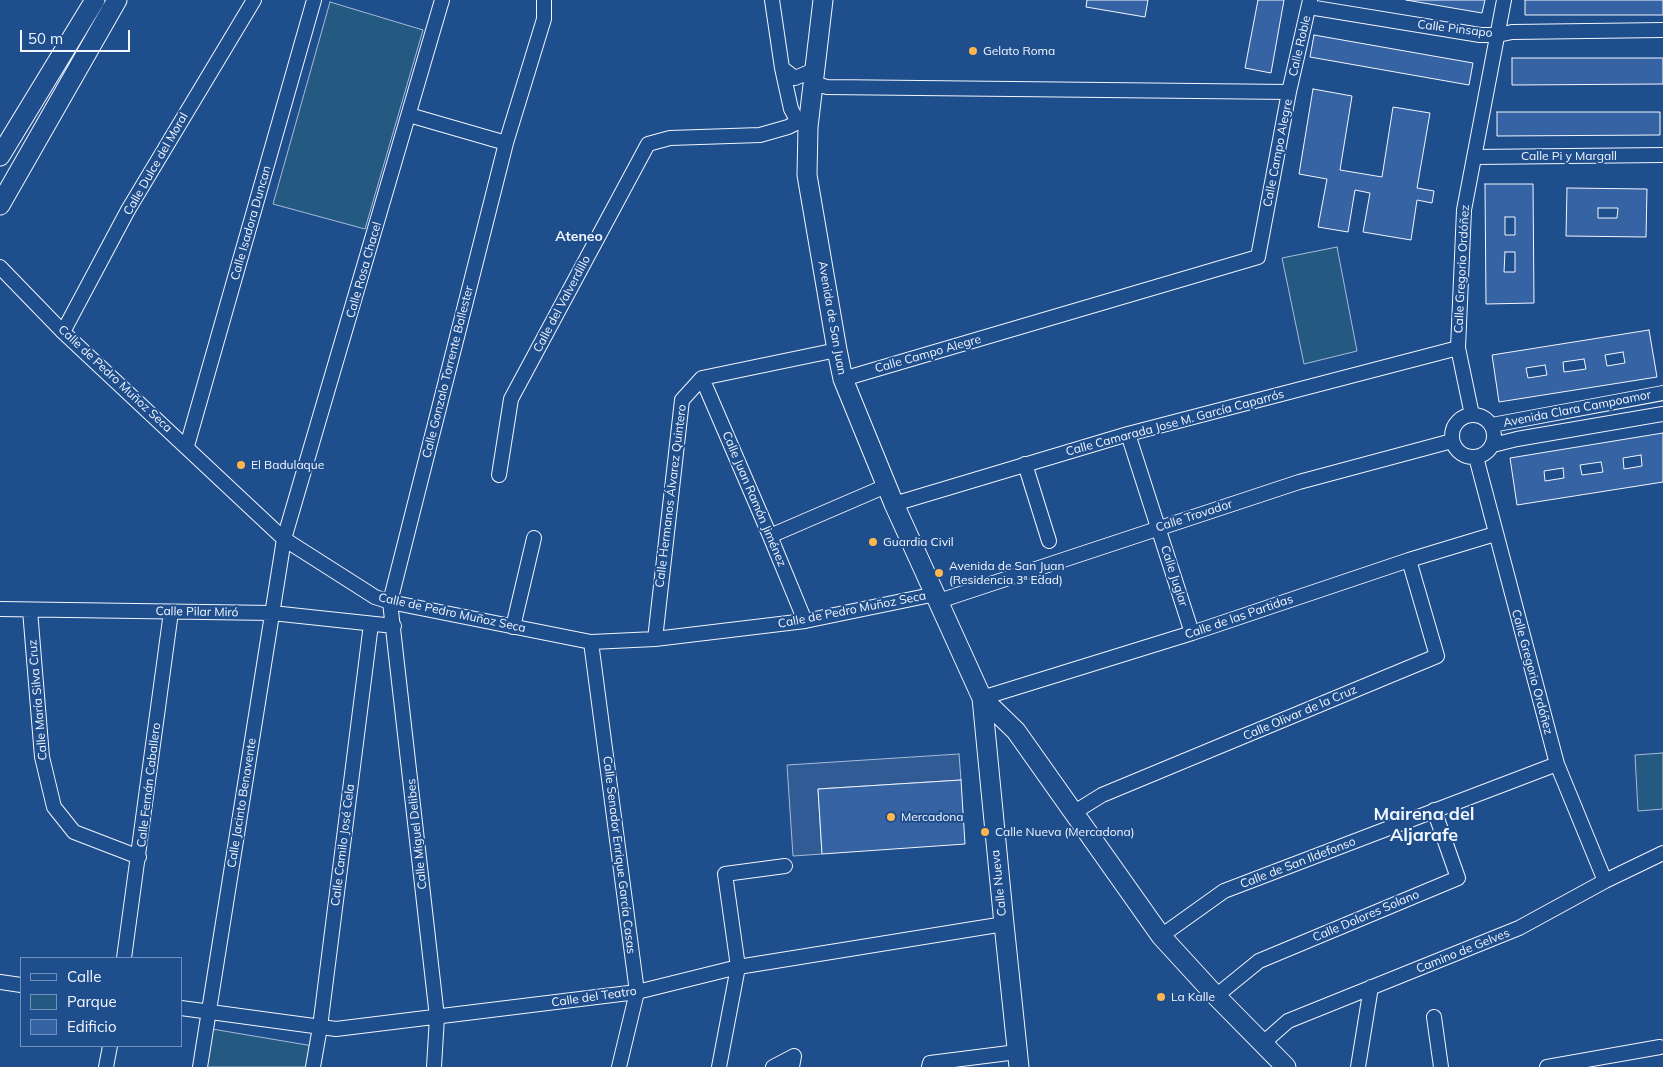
<!DOCTYPE html>
<meta charset="utf-8">
<style>
body{margin:0}
#map{position:relative;width:1663px;height:1067px;overflow:hidden;background:#1f4e8c;font-family:Mulish,sans-serif}
canvas{display:block}
.legend{position:absolute;left:20px;top:957px;width:162px;height:90px;box-sizing:border-box;background:#1f4e8c;border:1px solid #7391ba;margin:0;padding:6px 9px;list-style:none;font-size:15px;color:#f2f6ff}
.legend li{display:flex;align-items:center;gap:10px;height:25px}
.legend b{width:25px;border:1px solid #7391ba}
.scale{position:absolute;left:20px;top:30px;width:110px;height:22px;box-sizing:border-box;border:2px solid #f2f6ff;border-top:0;padding-left:6px;font-size:15px;line-height:18px;white-space:nowrap;color:#f2f6ff;-webkit-text-stroke:4px #1f4e8c;paint-order:stroke}
</style>
<div id="map">
<canvas width="1663" height="1067"></canvas>
<ul class="legend">
<li><b style="height:6px;background:#1f4e8c"></b>Calle</li>
<li><b style="height:14px;background:#245a82"></b>Parque</li>
<li><b style="height:14px;background:#3563a3"></b>Edificio</li>
</ul>
<div class="scale">50 m</div>
</div>
<script>
const ctx = document.querySelector('canvas').getContext('2d');
ctx.lineJoin = 'round';
function fillPath(path, color) {
  ctx.fillStyle = color;
  ctx.fill(path, 'evenodd');
}
function poly(rows) {
  const path = new Path2D();
  for (const r of rows) {
    if (r.length === 3) {
      path.moveTo(r[0] + r[2], r[1]);
      path.arc(r[0], r[1], r[2], 0, 2 * Math.PI);
      continue;
    }
    path.moveTo(r[0], r[1]);
    for (let i = 2; i < r.length; i += 2) path.lineTo(r[i], r[i + 1]);
  }
  return path;
}
function stroke(path, color, width, dash) {
  ctx.strokeStyle = color;
  ctx.lineWidth = width;
  ctx.lineCap = dash ? 'butt' : 'round';
  ctx.setLineDash(dash || []);
  ctx.stroke(path);
}
function write(font, color, halo, rows, align = 'center') {
  ctx.font = font + ' Mulish,sans-serif';
  ctx.lineWidth = 4;
  ctx.setLineDash([]);
  ctx.textBaseline = 'middle';
  ctx.strokeStyle = halo;
  ctx.fillStyle = color;
  for (const [text, x, y, turn = 0] of rows) {
    ctx.save();
    ctx.translate(x, y);
    ctx.rotate((+turn || 0) * Math.PI / 180);
    ctx.textAlign = isNaN(turn) ? turn : align;
    if (halo) ctx.strokeText(text, 0, 0);
    ctx.fillText(text, 0, 0);
    ctx.restore();
  }
}
const green = poly([
 [330,2,423,30,365,229,273,204,330,2],
 [1337,247,1357,351,1304,364,1282,258,1337,247],
 [1663,753,1663,809,1638,811,1635,755,1663,753],
 [212,1029,313,1046,308,1067,207,1067,212,1029]
]);
const parking = poly([
 [959,754,961,780,818,789,822,854,793,856,787,765,959,754]
]);
const building = poly([
 [1087,0,1148,0,1145,17,1086,7,1087,0],
 [1258,0,1284,0,1271,73,1245,68,1258,0],
 [1406,0,1485,0,1482,13,1406,0],
 [1525,0,1663,0,1663,15,1525,15,1525,0],
 [1314,35,1473,63,1469,85,1310,57,1314,35],
 [1512,58,1663,58,1663,84,1512,85,1512,58],
 [1313,89,1352,96,1340,170,1382,177,1393,107,1430,113,1417,188,1434,191,1432,203,1417,200,1411,240,1363,232,1370,193,1355,190,1348,232,1318,227,1327,179,1299,174,1313,89],
 [1497,112,1660,112,1660,135,1497,136,1497,112],
 [1485,184,1533,184,1534,303,1486,304,1485,184],
 [1505,217,1515,217,1515,235,1505,235,1505,217],
 [1505,252,1515,252,1515,272,1504,272,1505,252],
 [1567,188,1647,189,1646,237,1566,236,1567,188],
 [1598,208,1618,208,1617,218,1598,218,1598,208],
 [1649,330,1657,377,1499,402,1492,355,1649,330],
 [1623,352,1625,363,1607,366,1605,355,1623,352],
 [1584,359,1586,369,1564,372,1563,362,1584,359],
 [1545,365,1547,375,1528,378,1526,368,1545,365],
 [1663,433,1663,482,1517,505,1510,458,1663,433],
 [1641,455,1642,466,1624,469,1623,458,1641,455],
 [1601,462,1603,472,1582,475,1580,465,1601,462],
 [1563,468,1564,478,1545,481,1544,471,1563,468],
 [961,780,965,844,822,854,818,789,961,780]
]);
const street = poly([
 [772,0,782,68,791,109,798,122,805,125],
 [1309,7,1480,35,1498,35,1512,32,1663,30],
 [782,68,795,78,814,70],
 [812,83,827,87,1289,92,1258,257,843,379],
 [1289,92,1310,0],
 [409,115,506,143],
 [1475,157,1663,155],
 [0,267,63,332,284,539,375,597,390,602,591,642,655,639,805,621,936,594],
 [63,332,128,210,254,0],
 [702,378,770,536,805,621],
 [1473,436,21],
 [1472,415,1458,348,1464,210,1504,0],
 [1492,425,1663,393],
 [1128,434,1192,633],
 [1493,445,1517,439,1663,414],
 [187,446,314,0],
 [1476,457,1557,764,1605,881],
 [1025,464,1049,541],
 [499,475,511,399,648,144,670,138,760,135,788,127,798,122],
 [894,504,1128,434,1458,348],
 [770,536,886,486],
 [939,601,1299,482,1452,441],
 [0,609,272,613,394,626],
 [30,610,42,757,54,807,74,832,139,857],
 [513,627,534,538],
 [655,639,682,400,702,378,837,350],
 [591,642,637,992,619,1067],
 [982,698,1192,633,1409,560,1495,534],
 [1073,813,1102,795,1437,656,1409,560],
 [1161,936,1224,891,1557,764],
 [124,958,171,612],
 [0,982,21,985],
 [1216,996,1259,961,1458,878,1434,810],
 [181,1008,336,1029,637,992,738,967,1004,924],
 [1434,1017,1441,1067],
 [1262,1044,1288,1021,1519,928,1605,881,1663,853],
 [106,1067,110,1046],
 [200,1067,284,539,442,0],
 [313,1067,320,1027,371,624],
 [434,1067,437,1017,390,602,506,143,544,19,544,0],
 [719,1067,738,967,725,874,785,866],
 [773,1067,794,1056,792,1067],
 [929,1067,930,1063,1017,1052],
 [1358,1067,1371,987],
 [1547,1067,1660,1047]
]);
const secondary = poly([
 [823,0,808,127,807,175,837,350,843,379,894,504,982,698,1004,924,1019,1067],
 [0,156,95,0],
 [0,205,117,0],
 [982,698,1016,731,1161,936,1216,996,1286,1067]
]);
const markers = [
 [973,51,5,"#ffb74d"],
 [241,465,5,"#ffb74d"],
 [873,542,5,"#ffb74d"],
 [939,573,5,"#ffb74d"],
 [891,817,5,"#ffb74d"],
 [985,832,5,"#ffb74d"],
 [1161,997,5,"#ffb74d"]
];
const streetNames = [
 ["Calle Pinsapo",1455,29,7],
 ["Calle Roble",1300,46,-77],
 ["Calle Campo Alegre",1278,153,-79],
 ["Calle Pi y Margall",1569,156],
 ["Calle Dulce del Moral",156,164,-60],
 ["Calle Isadora Duncan",251,223,-74],
 ["Calle Gregorio Ordóñez",1462,269,-87],
 ["Calle Rosa Chacel",364,270,-74],
 ["Calle del Valverdillo",562,304,-62],
 ["Avenida de San Juan",832,318,80],
 ["Calle Campo Alegre",928,354,-16],
 ["Calle Gonzalo Torrente Ballester",448,372,-76],
 ["Calle de Pedro Muñoz Seca",115,379,43],
 ["Avenida Clara Campoamor",1577,409,-11],
 ["Calle Camarada Jose M. García Caparrós",1175,423,-15],
 ["Calle Hermanos Álvarez Quintero",671,496,-83],
 ["Calle Juan Ramón Jiménez",754,499,67],
 ["Calle Trovador",1194,516,-18],
 ["Calle Juglar",1174,576,72],
 ["Calle de Pedro Muñoz Seca",852,610,-11],
 ["Calle Pilar Miró",197,612,1],
 ["Calle de Pedro Muñoz Seca",452,613,12],
 ["Calle de las Partidas",1239,617,-19],
 ["Calle Gregorio Ordóñez",1532,672,75],
 ["Calle María Silva Cruz",38,700,-95],
 ["Calle Olivar de la Cruz",1300,713,-23],
 ["Calle Fernán Caballero",149,785,-83],
 ["Calle Jacinto Benavente",242,803,-81],
 ["Calle Miguel Delibes",417,834,-96],
 ["Calle Camilo José Cela",343,845,-83],
 ["Calle Senador Enrique García Casas",619,855,83],
 ["Calle de San Ildefonso",1298,863,-21],
 ["Calle Nueva",999,883,-96],
 ["Calle Dolores Solano",1366,916,-23],
 ["Camino de Gelves",1463,951,-22],
 ["Calle del Teatro",594,997,-8]
];
const poiNames = [
 ["Gelato Roma",983,51],
 ["El Badulaque",251,465],
 ["Guardia Civil",883,542],
 ["Avenida de San Juan",949,566],
 ["(Residencia 3ª Edad)",949,580],
 ["Mercadona",901,817],
 ["Calle Nueva (Mercadona)",995,832],
 ["La Kalle",1171,997]
];
const neighbourhoodNames = [
 ["Ateneo",579,237]
];
const districtNames = [
 ["Mairena del",1424,815],
 ["Aljarafe",1424,836]
];
fillPath(green, '#245a82');
stroke(green, '#a8bbd7', 1);
fillPath(parking, '#305b95');
stroke(parking, '#a8bbd7', 1);
fillPath(building, '#3563a3');
stroke(building, '#f2f6ff', 1);
stroke(street, '#f2f6ff', 16);
stroke(secondary, '#f2f6ff', 21);
stroke(street, '#1f4e8c', 14);
stroke(secondary, '#1f4e8c', 19);
for (const [x, y, r, color] of markers) {
  const dot = new Path2D();
  dot.arc(x, y, r, 0, 2 * Math.PI);
  ctx.fillStyle = color;
  ctx.fill(dot);
  stroke(dot, '#1f4e8c', 2);
}
write('12px', '#f2f6ff', '#1f4e8c', streetNames);
write('12px', '#f2f6ff', '#1f4e8c', poiNames, 'left');
write('bold 14px', '#f2f6ff', '#1f4e8c', neighbourhoodNames);
write('bold 18px', '#f2f6ff', '#1f4e8c', districtNames);
</script>
